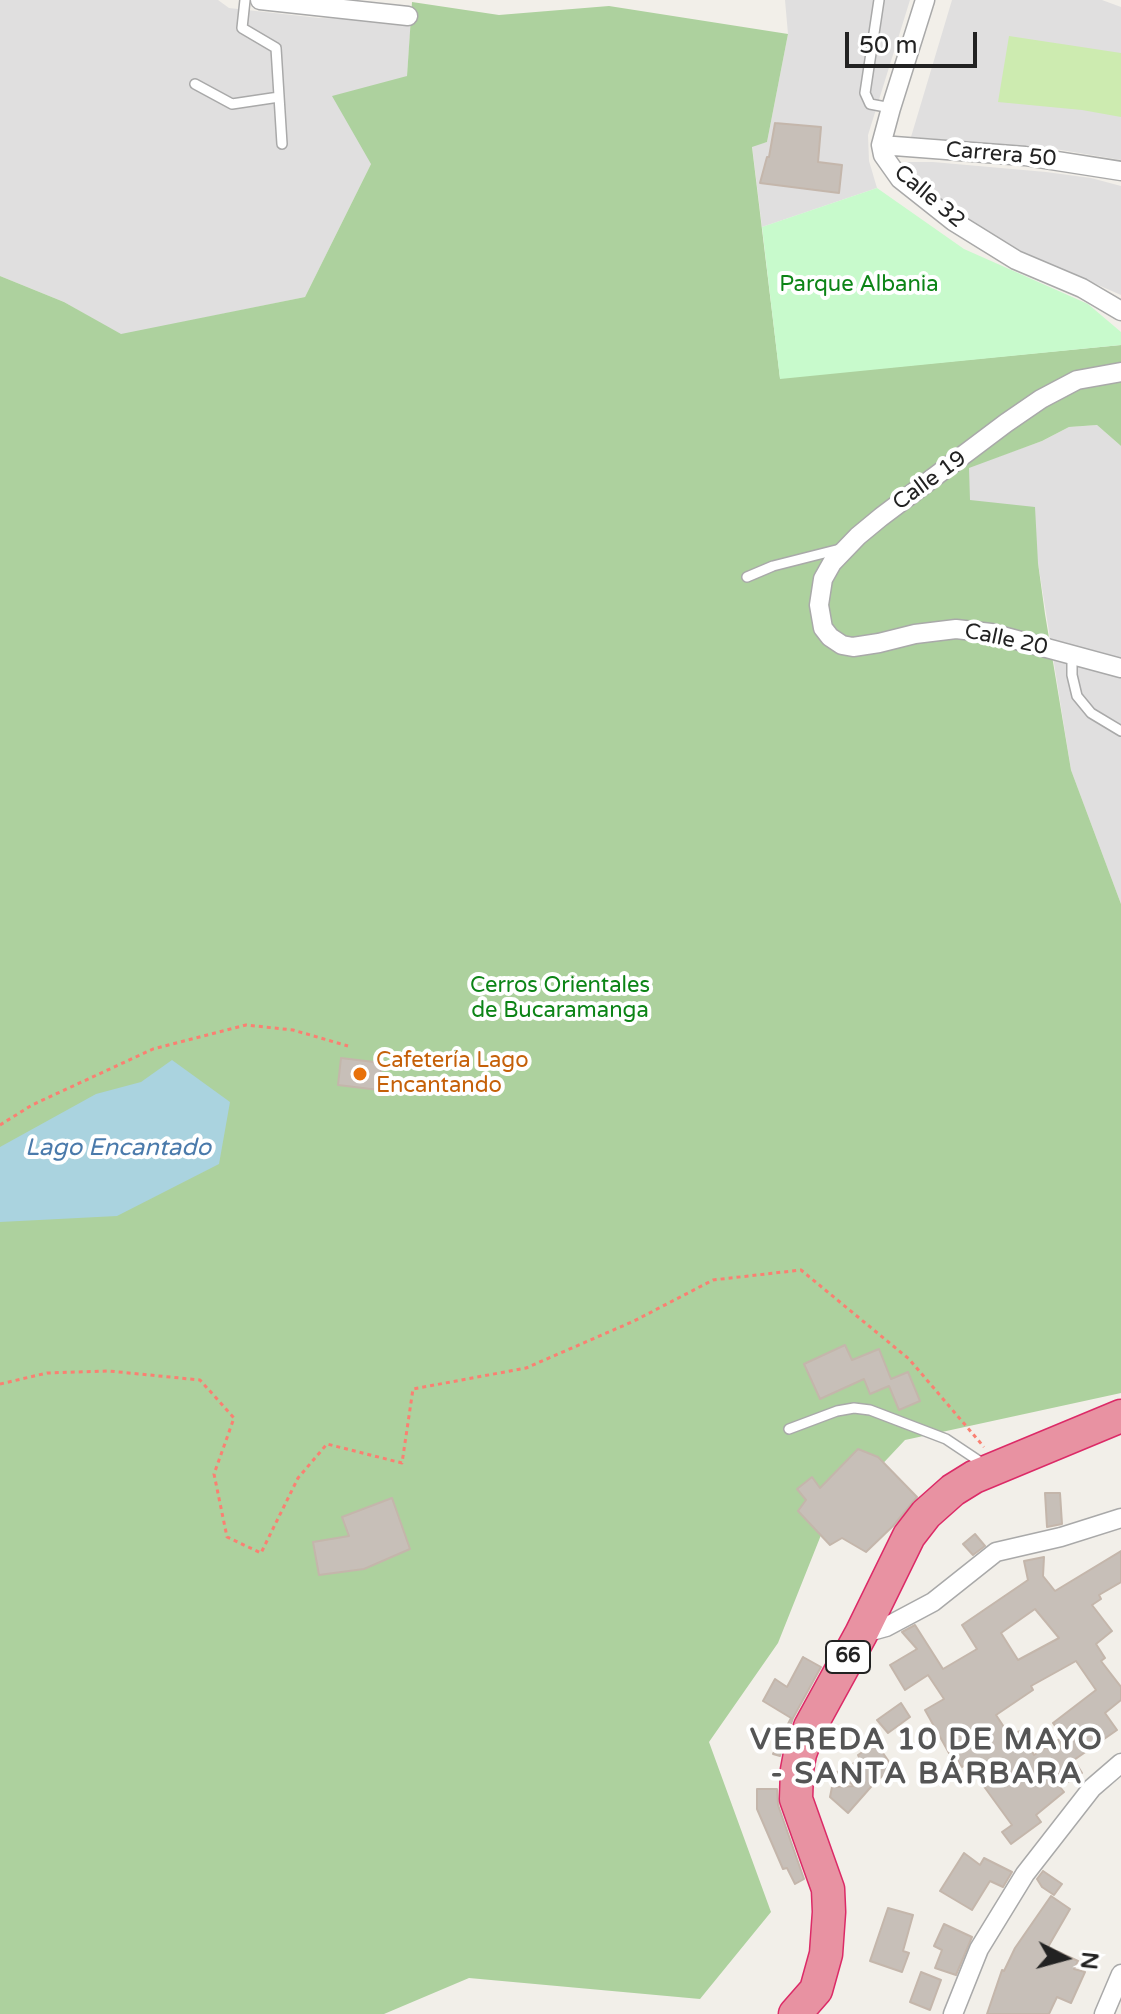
<!DOCTYPE html>
<meta charset="utf-8">
<style>
body{margin:0}
#map{position:relative;width:1121px;height:2014px;overflow:hidden;background:#f2efe9;font-family:"Varela Round",sans-serif}
canvas{display:block}
.north{position:absolute;left:1025px;top:1918px;width:80px;height:80px;-webkit-text-stroke:6px #fff;paint-order:stroke;rotate:96deg;font-size:22px;font-weight:700;line-height:32px;text-align:center;color:#222}
.north::after{content:'';display:block;margin:auto;width:28px;height:36px;background:#222;clip-path:polygon(50% 0,100% 100%,50% 72%,0 100%)}
.scale{position:absolute;left:845px;top:32px;width:132px;height:36px;box-sizing:border-box;border:4px solid #222;border-top:0;padding-left:10px;font-size:24px;line-height:28px;white-space:nowrap;color:#222;-webkit-text-stroke:6px #fff;paint-order:stroke}
</style>
<div id="map">
<canvas width="1121" height="2014"></canvas>
<div class="north">N</div>
<div class="scale">50 m</div>
</div>
<script>
const ctx = document.querySelector('canvas').getContext('2d');
ctx.lineJoin = 'round';
function fillPath(path, color) {
  ctx.fillStyle = color;
  ctx.fill(path, 'evenodd');
}
function poly(rows) {
  const path = new Path2D();
  for (const r of rows) {
    path.moveTo(r[0], r[1]);
    for (let i = 2; i < r.length; i += 2) path.lineTo(r[i], r[i + 1]);
  }
  return path;
}
function stroke(path, color, width, dash) {
  ctx.strokeStyle = color;
  ctx.lineWidth = width;
  ctx.lineCap = dash ? 'butt' : 'round';
  ctx.setLineDash(dash || []);
  ctx.stroke(path);
}
function write(font, color, halo, rows, align = 'center') {
  ctx.font = font + ' "Varela Round",sans-serif';
  ctx.lineWidth = 8;
  ctx.setLineDash([]);
  ctx.textBaseline = 'middle';
  ctx.strokeStyle = halo;
  ctx.fillStyle = color;
  for (const [text, x, y, turn = 0] of rows) {
    ctx.save();
    ctx.translate(x, y);
    ctx.rotate((+turn || 0) * Math.PI / 180);
    ctx.textAlign = isNaN(turn) ? turn : align;
    if (halo) ctx.strokeText(text, 0, 0);
    ctx.fillText(text, 0, 0);
    ctx.restore();
  }
}
const residential = poly([
 [0,0,218,0,229,8,319,18,411,20,407,76,371,164,305,297,121,335,64,302,0,276],
 [785,0,910,0,868,135,869,161,877,188,762,227,752,146,767,142,788,34],
 [952,0,1102,0,1121,7,1121,160,1049,148,911,137],
 [901,162,933,162,1046,172,1091,178,1121,186,1121,295,1023,252,945,205],
 [1097,425,1121,446,1121,904,1071,770,1038,563,969,500,969,467,1042,441,1069,427]
]);
const grass = poly([
 [1009,36,1121,53,1121,117,1082,110,998,102]
]);
const forest = poly([
 [412,2,499,15,609,6,788,34,767,142,752,147,780,378,1121,345,1121,446,1097,425,1069,427,1042,441,969,468,970,500,1035,507,1038,563,1045,614,1071,770,1121,904,1121,1393,905,1440,825,1525,778,1643,709,1742,771,1912,700,1999,469,1978,384,2014,0,2014,0,276,64,302,121,334,305,297,371,164,332,96,407,76]
]);
const park = poly([
 [877,188,964,249,1088,304,1121,332,1121,345,780,379,762,227]
]);
const water = poly([
 [172,1060,230,1102,219,1164,117,1216,0,1222,0,1147,96,1094,141,1082]
]);
const building = poly([
 [775,123,821,127,818,162,842,165,839,193,760,183,767,157,769,157,775,123],
 [341,1058,382,1063,379,1090,338,1085,341,1058],
 [845,1345,852,1360,879,1349,891,1379,908,1372,920,1401,899,1410,889,1386,870,1394,864,1379,820,1399,804,1364,845,1345],
 [858,1449,878,1457,917,1497,893,1526,866,1552,842,1538,830,1545,798,1511,806,1500,797,1489,812,1477,820,1488,858,1449],
 [1045,1493,1060,1493,1062,1524,1047,1527,1045,1493],
 [392,1498,410,1549,364,1569,319,1575,313,1542,349,1536,342,1517,392,1498],
 [975,1534,985,1546,973,1555,963,1544,975,1534],
 [1121,1551,1121,1582,1099,1595,1101,1599,1092,1605,1112,1631,1096,1644,1105,1658,1101,1661,1121,1687,1121,1700,1105,1713,1117,1730,1074,1760,1082,1773,1060,1787,1064,1792,1036,1815,1041,1822,1011,1844,1002,1832,1012,1825,967,1763,962,1767,951,1751,949,1753,925,1710,944,1699,928,1675,905,1690,890,1665,917,1649,902,1632,915,1625,943,1669,977,1649,962,1625,1028,1580,1024,1561,1044,1557,1043,1576,1055,1591,1121,1551],
 [1035,1609,1059,1638,1018,1660,1001,1633,1035,1609],
 [1076,1661,1096,1690,1053,1723,1063,1737,1034,1755,1020,1731,1010,1736,996,1715,1033,1690,1031,1686,1076,1661],
 [803,1657,821,1667,793,1718,780,1756,773,1754,791,1718,763,1701,775,1679,787,1687,803,1657],
 [901,1703,910,1717,888,1733,877,1720,901,1703],
 [876,1743,894,1769,877,1780,848,1813,830,1797,832,1787,857,1786,830,1776,860,1760,858,1755,876,1743],
 [757,1789,777,1789,778,1805,804,1879,795,1884,787,1868,783,1869,757,1809,757,1789],
 [964,1853,980,1865,984,1858,1012,1872,1003,1887,990,1881,972,1910,940,1891,964,1853],
 [1043,1871,1062,1884,1054,1895,1042,1887,1037,1879,1043,1871],
 [1051,1896,1070,1909,1048,1947,1078,1961,1074,1969,1085,1972,1071,2003,1057,1997,1049,2014,987,2014,1002,1970,1004,1971,1015,1948,1051,1896],
 [888,1908,913,1915,903,1951,909,1953,902,1972,870,1961,888,1908],
 [944,1924,972,1937,956,1975,935,1968,942,1950,934,1946,944,1924],
 [921,1972,941,1980,930,2010,910,2002,921,1972]
]);
const path = poly([
 [0,1125,32,1105,153,1049,246,1025,293,1030,348,1046],
 [0,1384,47,1373,109,1371,200,1380,234,1418,214,1474,227,1537,261,1553,298,1478,327,1444,402,1463,413,1389,526,1368,634,1321,713,1280,801,1270,909,1359,984,1447]
]);
const lane = poly([
 [245,0,242,28,276,48,282,144],
 [879,0,865,93,870,104,891,108],
 [195,84,232,104,279,97],
 [747,577,773,566,840,549],
 [1072,655,1072,675,1077,696,1091,713,1121,731],
 [789,1429,837,1411,854,1408,870,1410,946,1439,985,1465]
]);
const street = poly([
 [260,0,408,16],
 [925,0,891,108,881,145,883,155,900,179,953,221,1016,260,1082,288,1121,311],
 [881,145,1025,156,1121,171],
 [1121,372,1077,380,1041,399,1006,423,881,517,858,536,832,563,823,579,819,605,823,628,830,637,842,645,853,647,879,643,915,634,956,629,991,633,1121,668],
 [861,1634,886,1627,933,1602,996,1552,1061,1537,1121,1518],
 [953,2014,979,1949,1025,1874,1092,1788,1121,1763],
 [1104,2014,1121,1974]
]);
const highway = poly([
 [795,2014,816,1990,826,1954,829,1912,828,1889,796,1799,797,1770,800,1754,810,1727,861,1634,909,1536,926,1514,953,1490,974,1477,1121,1416]
]);
const markers = [
 [360,1074,8,"#e8710a"]
];
const shields = [
 [848,1657,44]
];
const shieldNames = [
 ["66",848,1657]
];
const streetNames = [
 ["Carrera 50",1001,155,5],
 ["Calle 32",929,197,40],
 ["Calle 19",930,481,-36],
 ["Calle 20",1006,640,12]
];
const parkNames = [
 ["Parque Albania",859,285],
 ["Cerros Orientales",560,986],
 ["de Bucaramanga",560,1011]
];
const foodNames = [
 ["Cafetería Lago",376,1061],
 ["Encantando",376,1086]
];
const waterNames = [
 ["Lago Encantado",118,1149]
];
const districtNames = [
 ["VEREDA 10 DE MAYO",927,1741],
 ["- SANTA BÁRBARA",927,1775]
];
fillPath(residential, '#e0dfdf');
fillPath(grass, '#cdebb0');
fillPath(forest, '#add19e');
fillPath(park, '#c8facc');
fillPath(water, '#aad3df');
fillPath(building, '#c7bfb8');
stroke(building, '#c4b6ab', 2);
stroke(lane, '#a9a9a9', 12);
stroke(street, '#a9a9a9', 21);
stroke(highway, '#dc2a67', 35);
stroke(path, '#fa8072', 3, [4, 4]);
stroke(lane, '#fff', 9);
stroke(street, '#fff', 18);
stroke(highway, '#e892a2', 32);
for (const [x, y, r, color] of markers) {
  const dot = new Path2D();
  dot.arc(x, y, r, 0, 2 * Math.PI);
  ctx.fillStyle = color;
  ctx.fill(dot);
  stroke(dot, '#fff', 3);
}
for (const [x, y, w] of shields) {
  const box = new Path2D();
  box.roundRect(x - w / 2, y - 16, w, 32, 6);
  ctx.fillStyle = '#fff';
  ctx.fill(box);
  stroke(box, '#222', 2);
}
write('bold 20px', '#222', null, shieldNames);
write('22px', '#222', '#fff', streetNames);
write('22px', '#0c8416', '#fff', parkNames);
write('22px', '#c56008', '#fff', foodNames, 'left');
write('italic 24px', '#4a7aab', '#fff', waterNames);
ctx.letterSpacing = '2px';
write('bold 30px', '#555', '#fff', districtNames);
ctx.letterSpacing = '0px';
</script>
